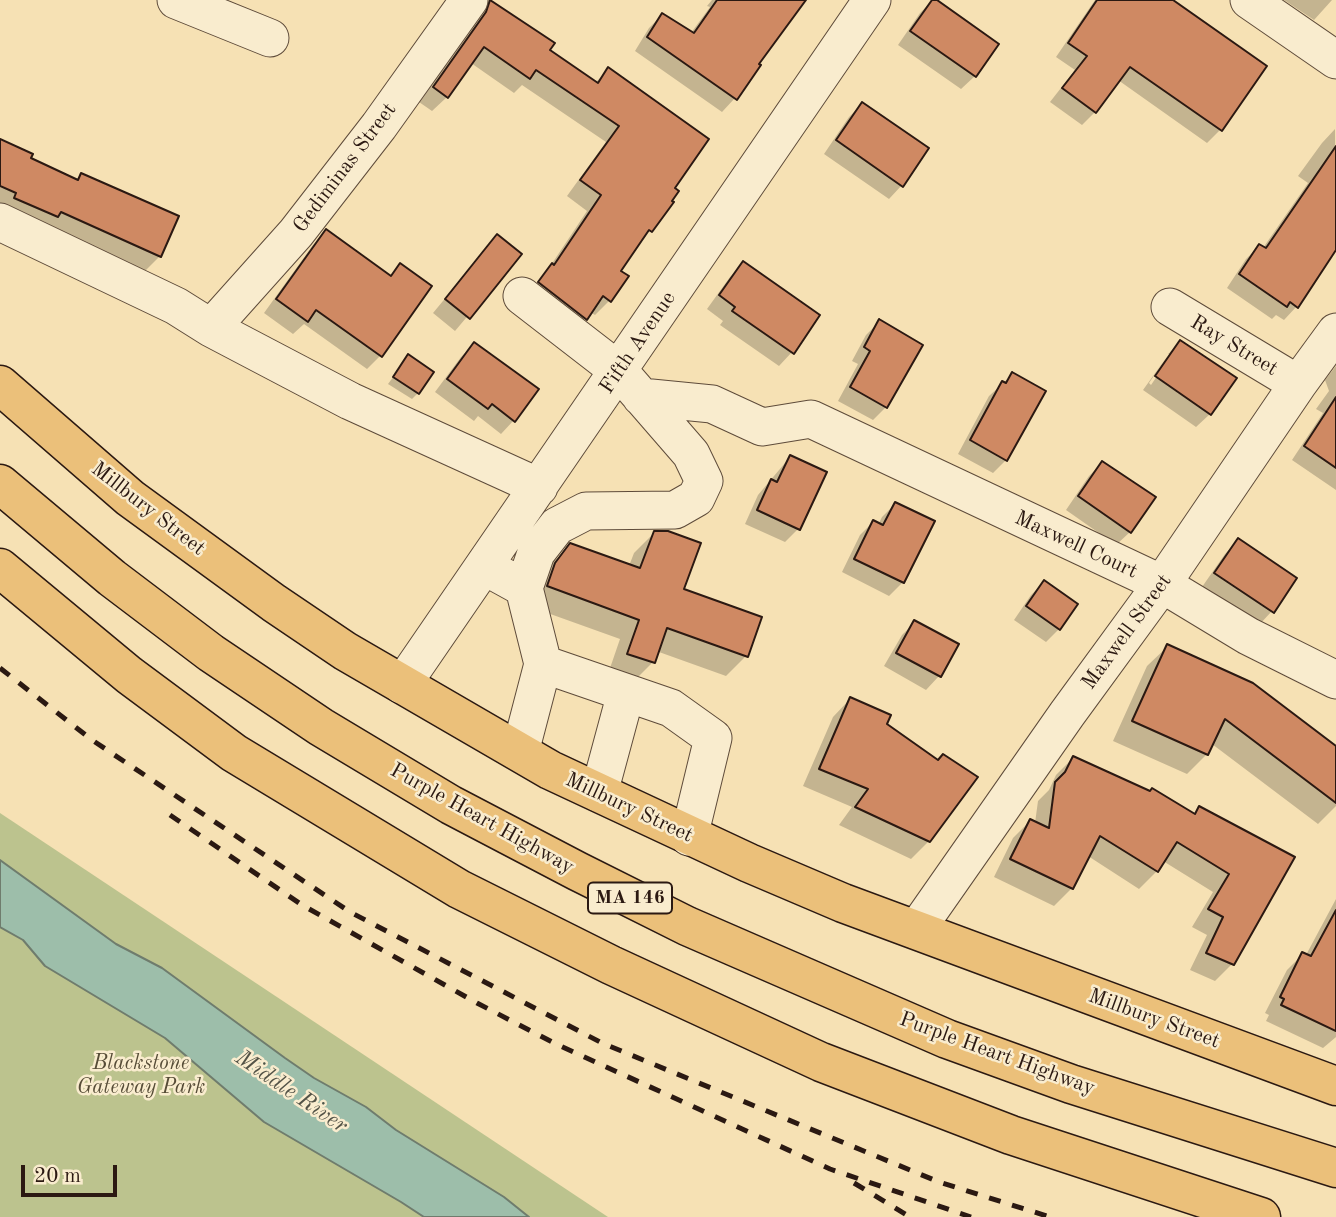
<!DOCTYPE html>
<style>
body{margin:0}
#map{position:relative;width:1336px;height:1217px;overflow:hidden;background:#f6e1b4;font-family:"Old Standard TT",serif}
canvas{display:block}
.scale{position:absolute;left:21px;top:1165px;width:96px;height:32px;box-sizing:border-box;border:4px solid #2b1912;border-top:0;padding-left:9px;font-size:21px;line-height:24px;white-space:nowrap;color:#2b1912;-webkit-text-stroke:5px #f9ecce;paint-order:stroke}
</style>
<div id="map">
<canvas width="1336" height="1217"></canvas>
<div class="scale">20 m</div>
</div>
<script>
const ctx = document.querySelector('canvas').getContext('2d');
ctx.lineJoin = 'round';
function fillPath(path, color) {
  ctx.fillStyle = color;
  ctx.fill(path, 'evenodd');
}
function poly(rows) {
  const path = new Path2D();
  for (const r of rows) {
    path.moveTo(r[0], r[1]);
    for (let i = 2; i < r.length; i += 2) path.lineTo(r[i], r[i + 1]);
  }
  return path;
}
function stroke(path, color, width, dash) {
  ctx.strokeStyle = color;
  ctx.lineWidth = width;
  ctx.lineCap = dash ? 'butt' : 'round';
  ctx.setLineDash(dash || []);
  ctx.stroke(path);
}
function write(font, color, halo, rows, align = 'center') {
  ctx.font = font + ' "Old Standard TT",serif';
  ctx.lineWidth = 5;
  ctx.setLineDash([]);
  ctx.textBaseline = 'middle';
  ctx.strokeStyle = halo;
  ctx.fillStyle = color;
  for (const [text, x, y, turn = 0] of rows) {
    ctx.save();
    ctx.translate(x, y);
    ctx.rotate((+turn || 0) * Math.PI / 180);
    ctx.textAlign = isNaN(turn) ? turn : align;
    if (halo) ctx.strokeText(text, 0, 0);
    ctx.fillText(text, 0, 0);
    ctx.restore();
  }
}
const green = poly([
 [0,813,608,1217,0,1217]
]);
const water = poly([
 [0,860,116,944,162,968,285,1058,314,1078,366,1107,396,1130,504,1197,529,1217,424,1217,401,1202,264,1122,165,1038,45,966,23,940,0,927,0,860]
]);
const shadow = poly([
 [489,0,552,44,548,50,595,83,609,69,672,188,671,202,619,271,610,300,595,315,590,312,571,333,525,297,549,268,587,211,567,196,606,142,522,85,514,93,471,63,447,97,432,111,419,102,472,29,475,14],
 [712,0,802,0,735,98,722,112,635,51,649,28,662,15,691,33,710,7,707,6],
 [933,0,975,76,961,89,898,45,920,13],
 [1095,0,1144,0,1220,130,1207,143,1118,80,1095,112,1082,125,1050,102,1075,70,1056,57],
 [1284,0,1332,0,1314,20],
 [862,104,902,185,889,199,824,154,849,117],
 [1335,129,1336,248,1297,306,1284,320,1276,315,1272,319,1227,288,1246,259,1259,246,1263,248,1308,183,1298,176,1322,143],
 [0,141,29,159,76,180,81,175,160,256,140,276,0,220],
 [326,232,389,276,400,266,429,287,380,356,367,369,304,324,293,334,264,313,313,245],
 [497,236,520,254,455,331,433,313],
 [743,264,792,352,779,366,720,325,723,321,707,309,730,277],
 [879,322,886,407,873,420,838,401,858,364,852,361,866,335],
 [1181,342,1210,414,1196,427,1143,390,1168,355,1149,383,1151,385,1172,354,1168,354],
 [474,344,514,420,501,434,478,416,474,421,435,392,461,357],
 [408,357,418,393,412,399,388,384],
 [1336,366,1336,490,1292,460,1323,413,1316,409,1329,391,1325,380],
 [1012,375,1006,460,993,473,958,454,989,396],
 [790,457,798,529,785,542,745,524,758,495],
 [1102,463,1130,532,1116,545,1066,510,1089,476],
 [895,504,903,582,889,596,842,572,860,535,873,522,878,525,882,517],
 [654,533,682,590,746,656,726,676,659,652,653,662,633,682,608,674,620,639,528,606,550,565,571,545,629,566,634,553],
 [1238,540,1272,611,1259,625,1202,587,1225,554],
 [1044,582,1059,629,1046,642,1014,620,1031,595],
 [915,622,957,645,939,676,926,690,884,666,902,635],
 [1167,647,1336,748,1336,806,1318,824,1212,744,1207,754,1187,774,1113,741,1147,666],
 [850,699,938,761,929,841,911,859,839,825,852,807,803,786,833,717],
 [1073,758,1193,815,1199,808,1293,858,1232,964,1215,981,1190,970,1207,935,1192,927,1213,892,1163,861,1157,871,1139,889,1088,856,1072,888,1054,906,994,877,1013,838,1030,821,1035,823,1038,801,1049,790,1056,775],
 [1336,899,1336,1037,1323,1048,1266,1021,1269,1015,1265,1013,1287,970,1303,954,1306,955]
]);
const building = poly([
 [490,0,555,43,550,50,598,83,608,67,709,139,675,188,679,191,672,201,674,202,652,232,649,230,621,271,629,276,611,302,603,296,587,320,538,282,552,263,554,265,601,195,580,180,619,126,536,70,530,79,484,47,448,98,433,87,486,12,490,0],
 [717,0,806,0,759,64,761,65,737,100,647,37,662,13,694,33,717,0],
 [932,0,937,0,999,44,976,77,910,31,932,0],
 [1097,0,1173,0,1267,66,1222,131,1130,67,1096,113,1062,88,1087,56,1068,43,1097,0],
 [862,102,929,148,903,187,836,140,862,102],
 [0,139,33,154,31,158,78,180,81,173,179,216,161,257,61,212,58,217,14,198,16,193,0,186,0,139],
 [1336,146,1336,250,1298,308,1290,302,1287,307,1239,274,1259,244,1266,248,1336,146],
 [326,229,391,276,400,263,432,286,382,357,316,310,308,322,276,299,326,229],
 [497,234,522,254,470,319,445,299,497,234],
 [743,261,820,315,794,354,732,311,735,307,719,295,743,261],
 [879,319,923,345,887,408,850,387,870,351,864,347,879,319],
 [1180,340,1237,378,1211,415,1155,376,1180,340],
 [474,342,539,389,515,422,492,404,488,409,447,379,474,342],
 [408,354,434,372,419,394,393,377,408,354],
 [1012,372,1046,391,1007,461,970,440,1002,381,1006,383,1012,372],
 [1336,397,1336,468,1304,446,1336,397],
 [790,455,827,472,800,530,757,510,771,479,777,482,790,455],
 [1102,461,1156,497,1131,533,1078,496,1102,461],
 [895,502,935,521,904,583,854,559,873,520,883,525,895,502],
 [654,531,668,531,701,543,684,589,762,617,748,657,667,628,655,663,627,654,639,620,547,586,555,563,570,543,640,568,654,531],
 [1238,538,1297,578,1274,613,1214,573,1238,538],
 [1044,580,1078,604,1060,630,1026,606,1044,580],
 [914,620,959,644,941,677,896,653,914,620],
 [1167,644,1253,683,1336,746,1336,803,1225,719,1208,755,1132,721,1167,644],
 [850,697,891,715,887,724,938,760,943,754,978,777,930,842,855,807,868,789,819,769,850,697],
 [1073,756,1150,791,1152,788,1195,814,1199,806,1295,857,1234,965,1206,953,1223,917,1208,909,1229,874,1177,842,1158,872,1100,836,1073,889,1010,859,1030,819,1049,828,1055,782,1065,772,1073,756],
 [1336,910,1336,1031,1281,1005,1284,999,1280,997,1302,952,1311,956,1336,910]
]);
const minor = poly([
 [176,0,270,38],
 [469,0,379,126,296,233,211,328,350,401,539,487],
 [1249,0,1336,60],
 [0,222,176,306,211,328],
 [1170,307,1298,384],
 [641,397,712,404,762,427,811,419,1162,584,1248,636,1336,680],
 [484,566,524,588,536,553,557,526,586,511,675,510,696,498,704,481,691,454,619,371,522,296],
 [543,664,671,708,713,738,689,837],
 [402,685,872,0],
 [520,752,543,664,524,588],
 [599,793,626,693],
 [916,930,1067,714,1162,584,1298,384,1336,332]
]);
const major = poly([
 [0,385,130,498,274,603,345,651,550,770,749,863,843,903,1336,1086]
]);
const highway = poly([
 [0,484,112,578,211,653,321,727,451,805,577,871,687,926,947,1039,1071,1084,1336,1168],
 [0,568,129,675,234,753,459,889,611,965,821,1062,1011,1135,1261,1217]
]);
const rail = poly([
 [0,668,92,740,350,912,602,1043,939,1182,1050,1217],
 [170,815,302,905,477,1003,556,1044,830,1169,971,1217],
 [854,1183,910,1217]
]);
const shields = [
 [630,898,84]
];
const shieldNames = [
 ["MA 146",630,898]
];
const streetNames = [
 ["Gediminas Street",345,168,-53],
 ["Fifth Avenue",638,343,-56],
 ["Ray Street",1234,346,31],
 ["Millbury Street",148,509,38],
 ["Maxwell Court",1076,545,25],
 ["Maxwell Street",1127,632,-54],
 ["Millbury Street",629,808,25],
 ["Purple Heart Highway",482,819,29],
 ["Millbury Street",1154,1019,20],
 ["Purple Heart Highway",997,1054,20]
];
const parkNames = [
 ["Blackstone",141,1063],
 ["Gateway Park",141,1087]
];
const waterNames = [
 ["Middle River",291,1092,34]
];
fillPath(green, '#bcc38e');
fillPath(water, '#9dbeaa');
stroke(water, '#6f7c6d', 2);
fillPath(shadow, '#0003');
fillPath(building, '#cf8963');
stroke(building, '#2b1912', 2);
stroke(minor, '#5e4b3a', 39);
stroke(major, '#2b1912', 41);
stroke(highway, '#2b1912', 41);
stroke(minor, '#f9ecce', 37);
stroke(major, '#ebc07a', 38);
stroke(highway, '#ebc07a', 38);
stroke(rail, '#2b1912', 5, [12, 12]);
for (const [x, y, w] of shields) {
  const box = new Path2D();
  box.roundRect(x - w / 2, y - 15.5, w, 31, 5);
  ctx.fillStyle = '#f9ecce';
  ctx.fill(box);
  stroke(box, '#2b1912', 2);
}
write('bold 19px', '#2b1912', null, shieldNames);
write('21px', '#2b1912', '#f9ecce', streetNames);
write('italic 21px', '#564c37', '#f9ecce', parkNames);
write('italic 23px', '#535347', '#f9ecce', waterNames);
</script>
